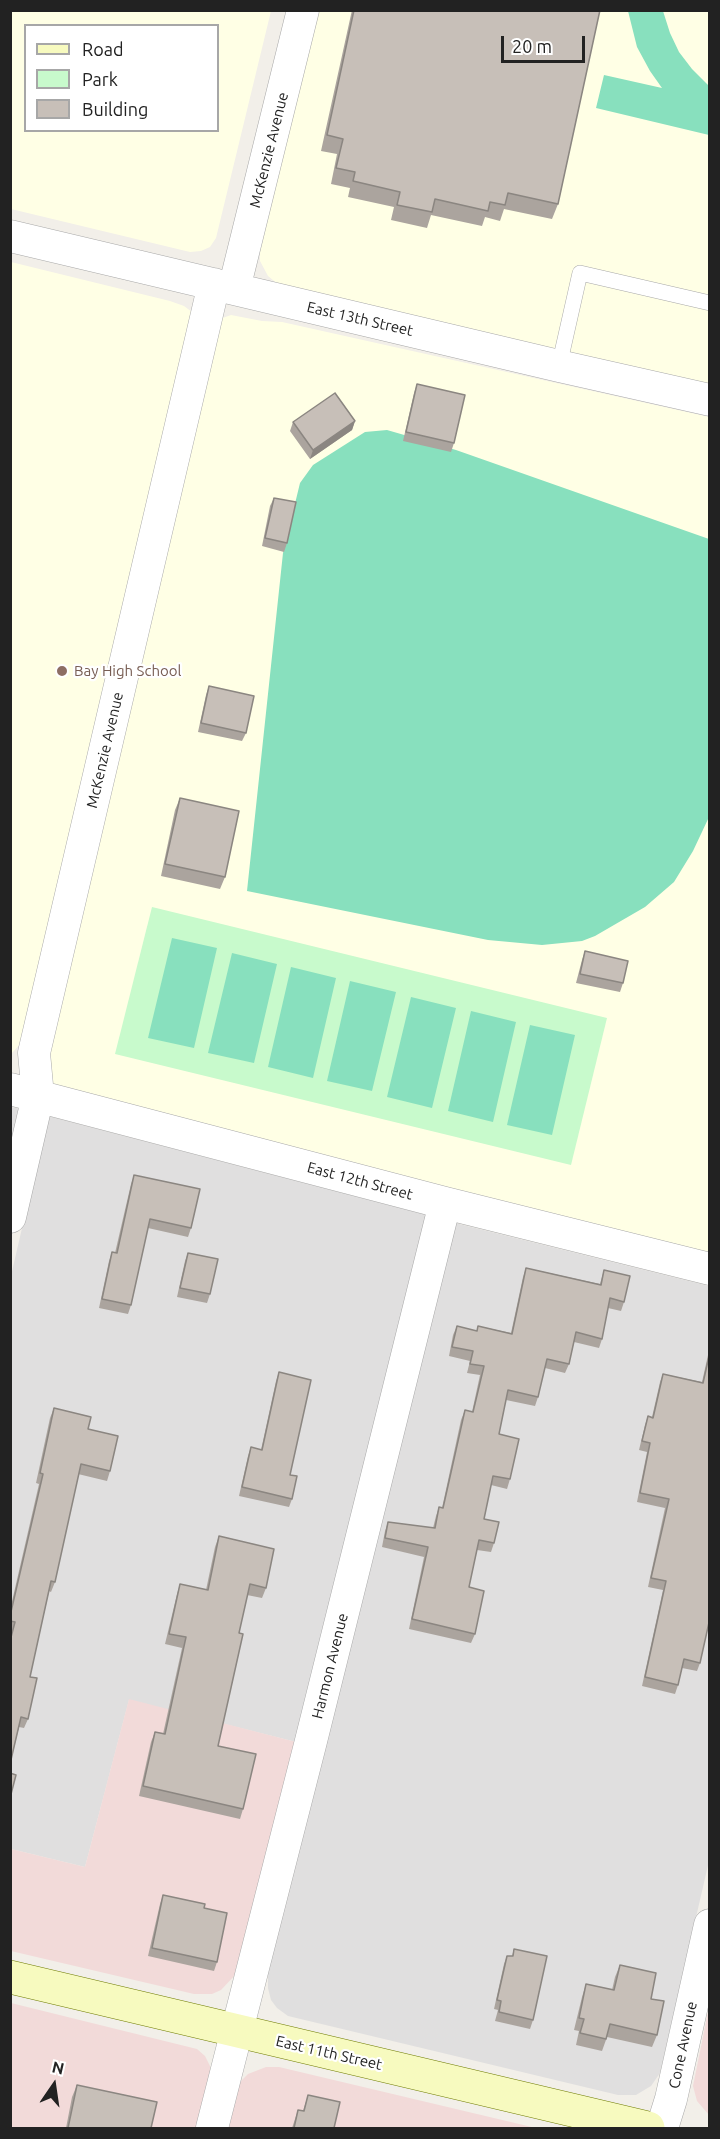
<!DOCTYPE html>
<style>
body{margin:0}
#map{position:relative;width:720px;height:2139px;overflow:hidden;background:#f2efe9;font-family:Ubuntu,sans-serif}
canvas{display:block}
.frame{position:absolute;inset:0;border:12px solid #222;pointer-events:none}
.legend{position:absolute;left:24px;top:24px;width:195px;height:108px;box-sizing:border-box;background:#fff;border:2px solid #a7a7a7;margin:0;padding:8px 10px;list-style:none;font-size:18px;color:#222}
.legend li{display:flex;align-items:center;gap:12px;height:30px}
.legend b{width:30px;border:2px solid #a7a7a7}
.north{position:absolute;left:24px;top:2055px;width:60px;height:60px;-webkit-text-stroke:4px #fff;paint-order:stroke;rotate:13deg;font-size:16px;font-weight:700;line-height:24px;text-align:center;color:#222}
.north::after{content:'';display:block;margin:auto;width:21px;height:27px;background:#222;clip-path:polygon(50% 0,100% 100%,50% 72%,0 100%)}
.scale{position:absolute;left:501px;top:36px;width:84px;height:27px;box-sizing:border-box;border:3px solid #222;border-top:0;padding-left:8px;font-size:18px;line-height:21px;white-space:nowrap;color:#222;-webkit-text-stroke:4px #fff;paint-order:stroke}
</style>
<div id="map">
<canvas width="720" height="2139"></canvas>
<div class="frame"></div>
<ul class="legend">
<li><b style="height:8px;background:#f7fabf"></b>Road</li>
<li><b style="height:16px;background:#c8facc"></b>Park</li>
<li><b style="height:16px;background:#c7bfb8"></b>Building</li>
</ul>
<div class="north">N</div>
<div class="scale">20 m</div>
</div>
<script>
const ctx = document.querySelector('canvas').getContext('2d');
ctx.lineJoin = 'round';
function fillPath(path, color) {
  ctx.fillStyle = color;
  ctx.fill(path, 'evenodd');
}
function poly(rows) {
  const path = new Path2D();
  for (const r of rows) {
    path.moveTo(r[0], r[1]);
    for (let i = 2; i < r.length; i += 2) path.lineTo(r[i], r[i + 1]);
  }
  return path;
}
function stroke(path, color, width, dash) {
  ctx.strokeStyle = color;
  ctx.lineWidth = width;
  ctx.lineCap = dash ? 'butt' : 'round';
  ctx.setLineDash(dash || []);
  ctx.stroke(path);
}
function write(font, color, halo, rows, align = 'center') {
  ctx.font = font + ' Ubuntu,sans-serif';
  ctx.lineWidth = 4.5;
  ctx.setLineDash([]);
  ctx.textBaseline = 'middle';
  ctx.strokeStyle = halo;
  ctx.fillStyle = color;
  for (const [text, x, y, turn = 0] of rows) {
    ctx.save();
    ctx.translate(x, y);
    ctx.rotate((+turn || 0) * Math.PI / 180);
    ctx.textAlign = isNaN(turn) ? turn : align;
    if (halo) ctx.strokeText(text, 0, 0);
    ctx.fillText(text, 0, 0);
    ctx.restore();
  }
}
const residential = poly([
 [11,1107,21,1109,11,1154],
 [48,1116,427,1215,296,1742,129,1700,85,1867,11,1849,10,1280],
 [455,1223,709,1286,709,1861,660,2073,651,2086,636,2095,618,2095,288,2016,277,2008,271,2000,268,1988,268,1965]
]);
const commercial = poly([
 [129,1699,296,1742,237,1973,221,1990,212,1994,194,1994,11,1951,11,1849,85,1867],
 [11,2003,197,2049,205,2056,210,2066,210,2075,200,2128,11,2128],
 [709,2007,710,2115,709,2115,697,2101,693,2086],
 [266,2067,279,2067,536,2128,226,2128,239,2083,248,2074]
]);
const education = poly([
 [11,10,271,11,216,238,210,247,201,251,190,252,11,209],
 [26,26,218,26,218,130,26,130],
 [317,11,709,11,709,385,279,285,268,276,260,261,260,252],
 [11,262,170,301,184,306,192,312,24,1040,11,1054],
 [231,315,262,321,282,322,709,417,709,1260,54,1084,50,1078,47,1064,220,319]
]);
const park = poly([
 [152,907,607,1018,571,1165,115,1054]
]);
const pitch = poly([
 [628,11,663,11,670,33,679,52,692,69,709,86,709,135,596,108,604,75,662,88,650,71,637,47],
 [387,430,456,450,709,539,709,817,693,851,674,882,645,907,595,936,582,941,542,945,488,940,247,891,283,553,300,483,313,465,365,432],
 [172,938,217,948,194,1048,148,1038],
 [232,953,277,964,254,1063,208,1053],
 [291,967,336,978,313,1078,268,1067],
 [350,981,396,992,372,1091,327,1081],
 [411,997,456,1008,432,1108,387,1097],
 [471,1011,516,1022,493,1122,448,1111],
 [530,1025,575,1035,552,1135,507,1125]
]);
const service = poly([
 [559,366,580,273,710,303]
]);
const minor = poly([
 [10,236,559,366,710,400],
 [234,289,303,10],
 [10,1089,445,1203,710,1269],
 [10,1217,38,1096,34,1053,214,284],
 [212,2128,311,1741,445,1203],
 [662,2128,671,2099,710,1925]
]);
const secondary = poly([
 [10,1977,648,2128]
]);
const wall = poly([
 [352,10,600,10,558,204,552,219,504,209,500,221,485,217,482,226,431,215,427,228,391,220,394,207,348,197,350,188,331,184,337,154,321,151],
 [417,384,454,443,451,452,403,441,414,393],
 [355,421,352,430,310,459,290,431,293,422],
 [274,498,287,543,284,552,262,546,270,506],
 [209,686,246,733,242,741,198,732,206,695],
 [180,798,225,877,220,889,161,876,175,810],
 [585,951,623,983,620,992,576,983,582,960],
 [134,1175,191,1228,188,1237,148,1228,131,1305,128,1314,99,1308,109,1261,112,1252,115,1253,131,1184],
 [188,1253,210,1294,207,1303,177,1297,185,1261],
 [526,1268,600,1284,604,1270,624,1302,621,1311,608,1308,602,1339,599,1348,574,1342,569,1364,565,1373,545,1368,538,1397,535,1406,506,1400,499,1434,510,1479,507,1489,491,1485,484,1519,494,1543,491,1552,477,1550,469,1587,475,1634,471,1643,409,1629,424,1557,382,1547,385,1531,388,1522,433,1528,436,1516,439,1507,442,1508,461,1420,465,1410,472,1412,480,1375,467,1373,470,1361,449,1356,453,1335,457,1326,477,1331,478,1326,511,1333,523,1277],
 [710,1346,710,1618,700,1663,697,1671,682,1668,678,1685,675,1694,642,1686,663,1590,648,1587,665,1508,637,1502,647,1452,639,1450,645,1425,648,1416,652,1417,660,1382,663,1374,702,1382],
 [279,1372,292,1499,289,1507,239,1496,248,1456,251,1447,261,1450,276,1381],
 [54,1408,88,1429,110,1471,107,1481,78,1474,55,1582,51,1592,49,1591,30,1677,28,1719,24,1728,19,1727,10,1764,10,1610,39,1484,36,1483,50,1418],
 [219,1536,266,1588,262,1598,247,1595,239,1633,218,1746,243,1809,240,1819,139,1796,151,1742,155,1732,163,1734,182,1648,165,1644,177,1594,180,1584,206,1590,215,1547],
 [163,1895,204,1908,217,1962,214,1971,148,1956,160,1904],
 [514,1949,533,2020,530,2029,495,2021,498,2010,494,2009,504,1964,507,1956,512,1956],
 [620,1965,651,1999,657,2035,652,2047,607,2037,602,2051,576,2045,579,2031,574,2030,582,1997,586,1984,612,1990,615,1977],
 [77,2085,151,2128,66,2128,72,2097],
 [308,2095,334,2128,292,2128,298,2110,303,2111]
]);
const shadedWall = poly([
 [355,421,352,430,310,459,313,450]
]);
const building = poly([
 [354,10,600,10,558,204,508,193,505,205,490,202,488,211,435,199,432,212,397,205,400,192,353,181,355,172,336,168,343,139,327,135,354,10],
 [417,384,465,395,454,443,406,432,417,384],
 [335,393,355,421,313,450,293,422,335,393],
 [274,498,296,502,287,543,265,538,274,498],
 [209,686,254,696,246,733,201,723,209,686],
 [180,798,239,811,225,877,165,864,180,798],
 [585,951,628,961,623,983,580,974,585,951],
 [134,1175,200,1189,191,1228,150,1219,131,1305,102,1299,112,1252,117,1253,134,1175],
 [188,1253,218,1259,210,1294,180,1288,188,1253],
 [526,1268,601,1285,604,1270,630,1276,624,1302,610,1298,602,1339,576,1332,569,1364,547,1359,538,1397,508,1390,499,1434,519,1439,510,1479,493,1476,484,1519,499,1522,494,1543,479,1540,469,1587,484,1591,475,1634,412,1619,428,1547,385,1538,388,1522,435,1528,439,1507,443,1508,465,1410,473,1412,484,1366,470,1364,473,1351,452,1347,457,1326,477,1331,478,1326,512,1334,526,1268],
 [710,1352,710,1618,700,1663,684,1659,678,1685,645,1677,666,1581,651,1578,669,1499,640,1493,650,1443,642,1441,648,1416,653,1418,663,1374,703,1383,710,1352],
 [279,1372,311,1380,290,1475,297,1476,292,1499,242,1487,251,1447,262,1450,279,1372],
 [54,1408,91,1417,88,1429,118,1436,110,1471,81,1464,55,1582,51,1581,30,1677,37,1678,28,1719,21,1717,10,1764,10,1641,15,1622,10,1621,10,1616,43,1474,40,1473,54,1408],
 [219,1536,274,1549,266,1588,250,1584,239,1633,243,1634,218,1746,256,1754,243,1809,143,1786,155,1732,165,1734,186,1637,169,1634,180,1584,208,1590,219,1536],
 [10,1773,16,1775,10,1798,10,1773],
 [163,1895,205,1904,204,1908,227,1913,217,1962,152,1948,163,1895],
 [514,1949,547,1956,533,2020,499,2012,501,2001,497,2000,507,1956,513,1956,514,1949],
 [620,1965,656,1973,651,1999,664,2001,657,2035,610,2024,606,2039,580,2033,584,2019,579,2018,586,1984,614,1990,620,1965],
 [77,2085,157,2102,151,2128,68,2128,77,2085],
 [308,2095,340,2102,334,2128,294,2128,298,2110,304,2111,308,2095]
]);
const markers = [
 [62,671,6,"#8d6e63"]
];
const streetNames = [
 ["McKenzie Avenue",269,150,-76],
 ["East 13th Street",360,319,13],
 ["McKenzie Avenue",105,750,-77],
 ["East 12th Street",360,1181,15],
 ["Harmon Avenue",330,1666,-76],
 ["Cone Avenue",683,2045,-78],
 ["East 11th Street",329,2053,13]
];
const educationNames = [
 ["Bay High School",74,671]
];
fillPath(residential, '#e0dfdf');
fillPath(commercial, '#f2dad9');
fillPath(education, '#ffffe5');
fillPath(park, '#c8facc');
fillPath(pitch, '#88e0be');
stroke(service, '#a9a9a9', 16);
stroke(minor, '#a9a9a9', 33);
stroke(secondary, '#707d05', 34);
stroke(service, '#fff', 15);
stroke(minor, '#fff', 32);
stroke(secondary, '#f7fabf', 33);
fillPath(wall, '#aba49e');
fillPath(shadedWall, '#8b8681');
fillPath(building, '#c7bfb8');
stroke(building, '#8b8681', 1.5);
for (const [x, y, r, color] of markers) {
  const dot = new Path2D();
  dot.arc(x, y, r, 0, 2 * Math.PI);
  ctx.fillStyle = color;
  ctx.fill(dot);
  stroke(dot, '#fff', 2);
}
write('15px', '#222', '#fff', streetNames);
write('15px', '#785e54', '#fff', educationNames, 'left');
</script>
